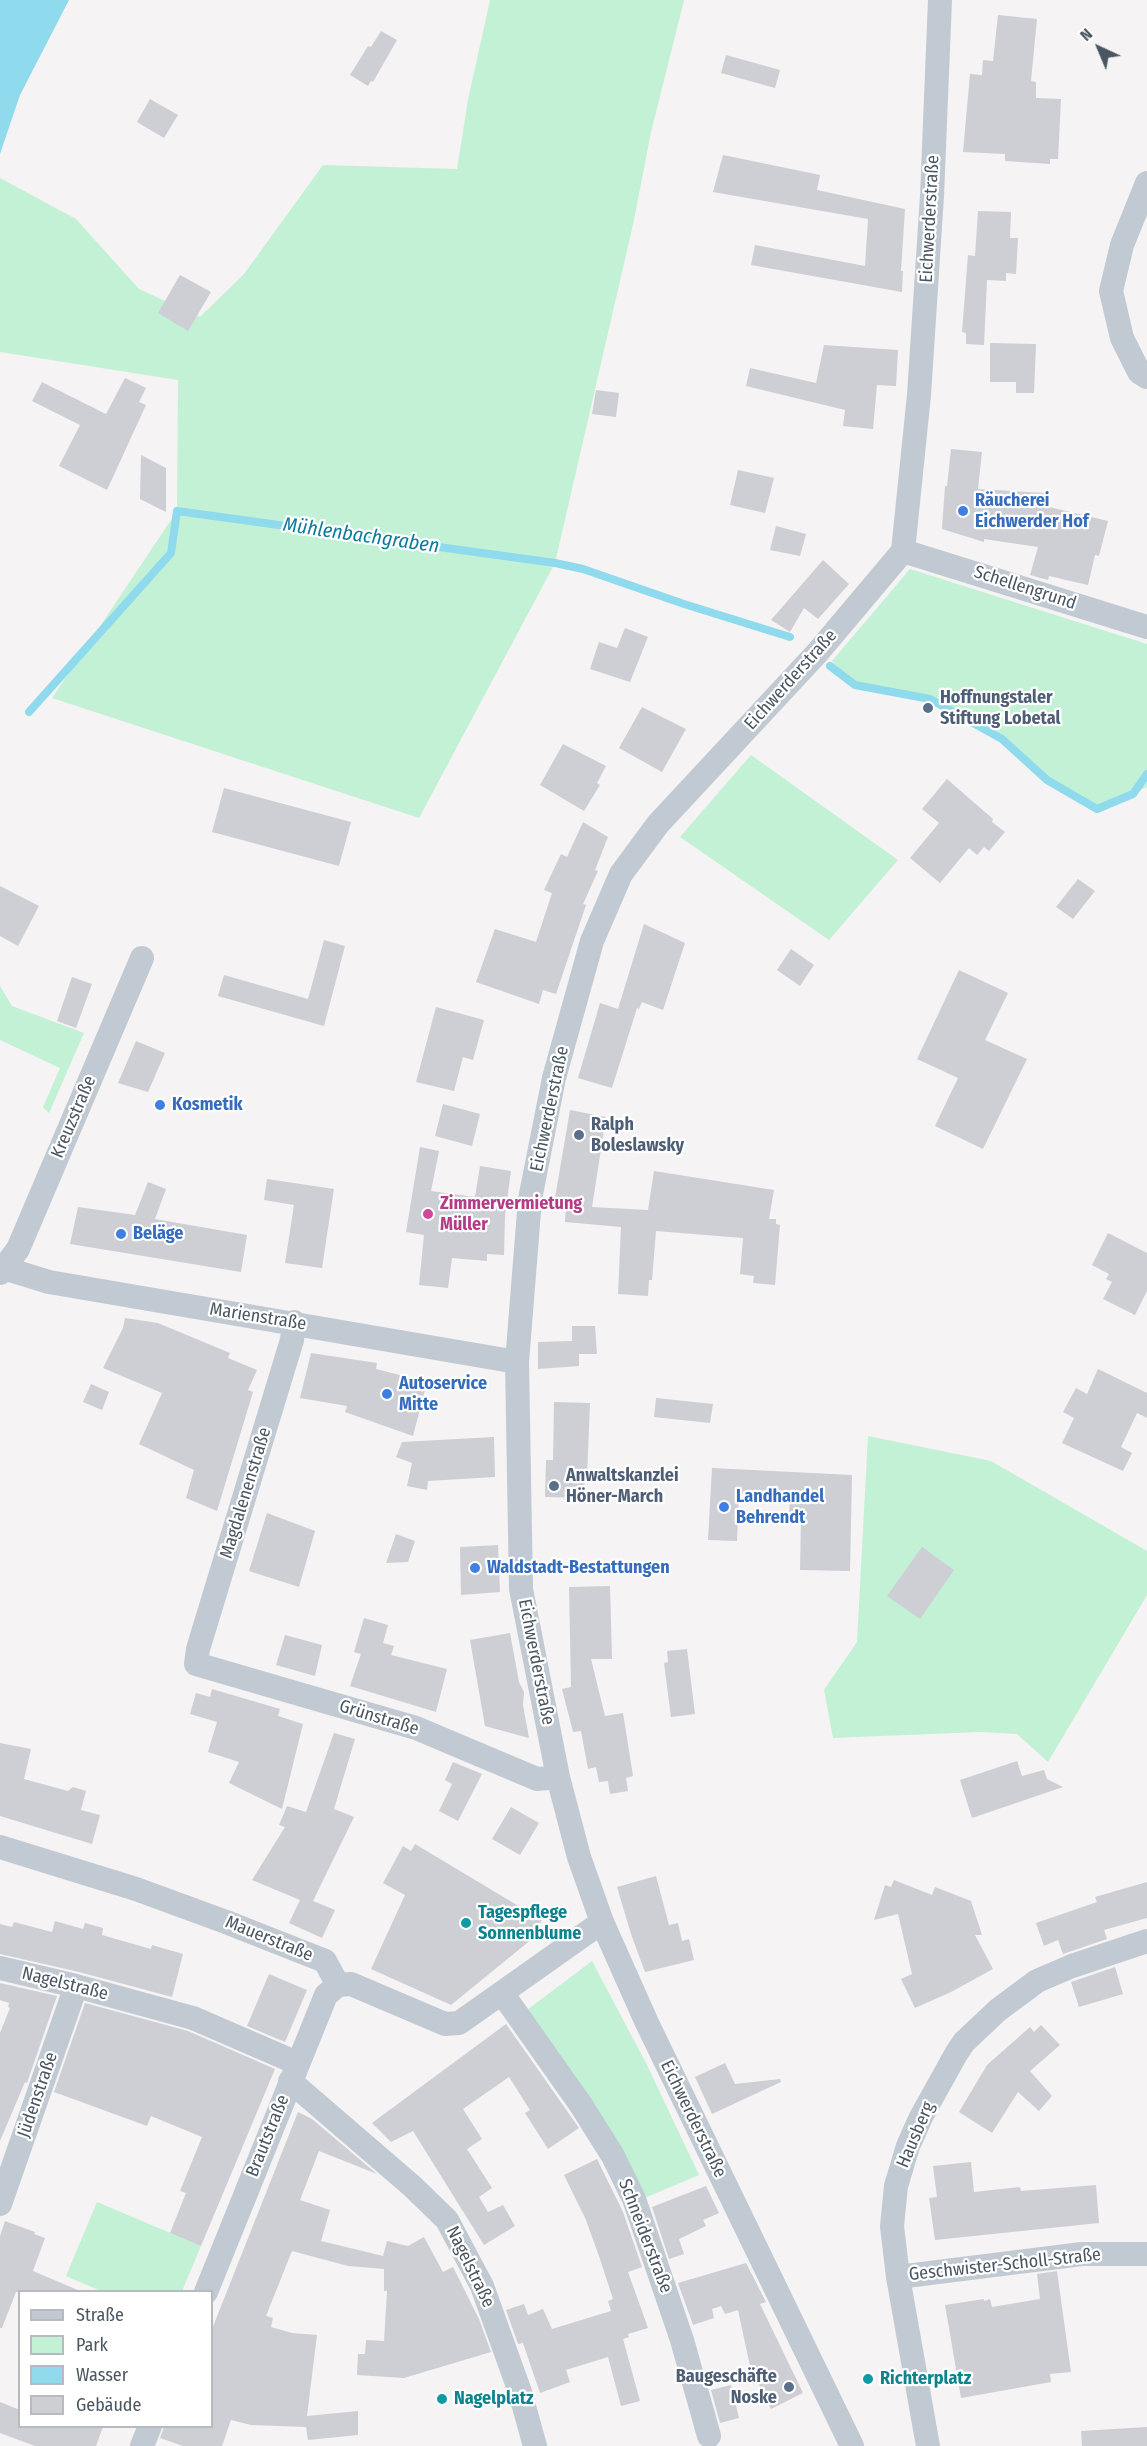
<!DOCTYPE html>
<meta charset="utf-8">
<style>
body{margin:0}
#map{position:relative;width:1147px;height:2446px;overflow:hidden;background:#f5f3f3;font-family:"Fira Sans Condensed",sans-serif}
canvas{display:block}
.legend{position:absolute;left:18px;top:2290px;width:195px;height:138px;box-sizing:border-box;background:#fff;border:2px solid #b7bbc0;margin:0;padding:8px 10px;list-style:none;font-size:18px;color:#4a5661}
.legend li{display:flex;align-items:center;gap:12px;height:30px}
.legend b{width:30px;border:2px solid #b7bbc0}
.north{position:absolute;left:1069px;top:18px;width:60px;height:60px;-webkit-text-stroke:4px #fff;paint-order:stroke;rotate:316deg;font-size:16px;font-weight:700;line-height:24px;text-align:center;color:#4a5661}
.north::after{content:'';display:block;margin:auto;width:21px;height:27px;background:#4a5661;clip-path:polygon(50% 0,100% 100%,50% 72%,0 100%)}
</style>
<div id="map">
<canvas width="1147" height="2446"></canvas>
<ul class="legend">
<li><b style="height:8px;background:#c1cad2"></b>Straße</li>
<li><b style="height:16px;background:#c3f1d5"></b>Park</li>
<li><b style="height:16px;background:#90daee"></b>Wasser</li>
<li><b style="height:16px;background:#cdcfd5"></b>Gebäude</li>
</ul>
<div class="north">N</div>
</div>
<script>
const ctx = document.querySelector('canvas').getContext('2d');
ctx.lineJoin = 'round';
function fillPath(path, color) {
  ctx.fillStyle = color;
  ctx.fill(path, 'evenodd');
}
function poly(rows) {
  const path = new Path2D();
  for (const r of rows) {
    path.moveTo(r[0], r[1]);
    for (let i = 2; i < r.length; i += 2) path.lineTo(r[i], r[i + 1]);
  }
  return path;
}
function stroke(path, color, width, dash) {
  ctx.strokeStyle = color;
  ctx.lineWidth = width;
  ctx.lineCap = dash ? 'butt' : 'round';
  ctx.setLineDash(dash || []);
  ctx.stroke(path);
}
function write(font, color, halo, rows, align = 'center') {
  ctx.font = font + ' "Fira Sans Condensed",sans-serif';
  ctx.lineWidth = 4.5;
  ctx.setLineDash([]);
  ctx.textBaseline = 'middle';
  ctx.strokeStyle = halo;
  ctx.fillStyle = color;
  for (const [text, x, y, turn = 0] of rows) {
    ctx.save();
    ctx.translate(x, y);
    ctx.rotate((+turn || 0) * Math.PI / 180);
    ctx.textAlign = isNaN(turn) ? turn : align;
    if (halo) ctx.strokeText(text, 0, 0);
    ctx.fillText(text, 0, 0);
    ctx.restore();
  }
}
const green = poly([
 [490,0,684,0,651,132,634,220,555,563,419,818,52,698,177,511,178,380,0,352,0,178,76,219,139,289,200,317,244,274,323,165,457,169,468,100],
 [910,569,1147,644,1147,787,1097,809,1047,780,1002,739,930,700,855,685,832,661],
 [751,755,898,860,829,940,680,837],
 [0,986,12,1006,84,1033,49,1113,43,1107,60,1068,0,1040],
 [868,1436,991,1461,1147,1551,1147,1595,1048,1762,1017,1734,980,1732,833,1738,824,1690,857,1642],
 [592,1961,647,2065,699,2175,642,2199,527,2010],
 [97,2202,201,2246,182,2291,101,2291,66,2276]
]);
const water = poly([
 [0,0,69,0,20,95,0,154]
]);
const stream = poly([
 [830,666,855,685,930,699,1002,739,1047,780,1097,809,1133,794,1147,774],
 [29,712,171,553,177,511,555,563,583,569,684,604,790,637]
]);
const building = poly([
 [998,15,1037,19,1031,81,1036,82,1036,98,1061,99,1058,159,1050,159,1050,164,1005,161,1005,154,963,152,970,74,982,75,983,60,993,61],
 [381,31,397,40,373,82,371,81,368,86,350,75,368,46,371,47],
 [726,55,780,70,775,88,721,73],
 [150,99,178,115,164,138,137,122],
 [723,155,820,175,817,190,905,209,901,271,903,271,902,292,751,265,755,245,865,266,868,219,713,192],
 [978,211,1011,212,1010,238,1018,238,1016,274,1006,273,1006,281,987,280,984,345,966,344,966,333,962,332,968,255,975,256],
 [180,275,211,292,188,331,158,313],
 [990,343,1036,344,1034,393,1016,393,1016,382,990,382],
 [824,345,898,350,896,386,877,385,873,429,843,426,845,410,746,386,750,368,816,383],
 [125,378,146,388,139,402,146,405,107,490,59,466,80,425,32,401,42,382,106,414],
 [596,390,619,393,616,417,592,414],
 [951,449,982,452,978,489,1045,493,1045,506,1108,521,1099,556,1095,555,1088,585,1049,576,1048,580,1030,575,1038,547,984,539,984,542,942,529,945,486,947,486],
 [141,455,166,468,166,512,140,499],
 [738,470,774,478,765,513,730,505],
 [776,526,806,534,800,556,770,550],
 [823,560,849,584,818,619,804,608,790,632,771,620],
 [625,628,648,637,630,682,590,669,599,642,617,648],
 [642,707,686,729,662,772,619,748],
 [563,744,606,766,597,783,600,785,584,811,540,785],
 [947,779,993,819,992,822,1005,832,989,851,984,847,977,855,969,848,940,883,910,858,939,823,922,809],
 [224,788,351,822,339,866,212,832],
 [583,822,608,837,595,870,598,871,583,904,586,905,556,994,543,990,539,1004,476,982,495,929,536,942,552,893,544,890,561,854,567,857],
 [1078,879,1095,891,1073,919,1056,907],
 [0,886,39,906,18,946,0,936],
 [644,924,685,943,663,1010,642,1002,639,1009,637,1008,612,1088,578,1078,600,1003,618,1009],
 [324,940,345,946,324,1026,218,996,224,975,308,999],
 [791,949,814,965,800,986,777,970],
 [959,970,1008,993,985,1040,1027,1059,983,1149,935,1126,958,1078,917,1059],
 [72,977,92,984,76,1028,57,1021],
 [436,1007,484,1020,473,1060,463,1057,454,1091,416,1082],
 [136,1041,165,1053,148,1092,118,1083],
 [443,1104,480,1114,472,1146,435,1136],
 [570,1110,606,1117,592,1207,648,1210,654,1171,774,1190,769,1219,776,1219,776,1224,780,1225,775,1285,753,1283,754,1276,740,1274,743,1238,656,1231,652,1280,649,1280,648,1296,618,1294,621,1227,565,1222,566,1205,554,1204],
 [420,1147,439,1151,431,1191,475,1197,480,1166,511,1171,505,1215,504,1255,487,1254,487,1261,452,1258,448,1288,419,1285,424,1235,406,1232],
 [267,1179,334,1189,322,1268,285,1263,294,1205,264,1200],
 [148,1182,166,1189,155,1219,247,1235,241,1272,70,1244,78,1207,135,1215],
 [1108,1233,1147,1253,1147,1291,1135,1315,1103,1299,1112,1282,1106,1279,1109,1274,1092,1265],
 [125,1318,158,1323,230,1353,228,1358,257,1370,248,1390,253,1392,217,1511,186,1498,194,1470,139,1444,162,1393,103,1368,123,1328],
 [572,1326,595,1326,597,1354,579,1354,579,1366,538,1369,538,1342,572,1341],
 [311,1353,377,1363,376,1369,427,1382,413,1436,345,1412,347,1406,300,1398],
 [1098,1369,1147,1393,1147,1418,1137,1413,1121,1447,1132,1453,1123,1471,1062,1443,1074,1418,1063,1412,1076,1388,1087,1394],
 [91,1384,109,1392,102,1410,83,1402],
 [656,1398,713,1404,710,1423,654,1417],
 [554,1402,590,1403,587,1477,585,1477,584,1498,545,1497,546,1460,553,1460],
 [494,1437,495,1477,428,1481,427,1490,407,1486,412,1463,396,1457,402,1442],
 [712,1468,852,1475,850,1571,800,1570,801,1518,789,1518,790,1496,739,1493,737,1541,708,1540],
 [267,1513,315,1531,299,1587,249,1571],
 [396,1534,415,1541,408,1562,386,1563],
 [498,1545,500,1592,461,1595,460,1547],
 [922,1547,954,1570,920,1619,887,1596],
 [610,1586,612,1659,591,1659,605,1716,623,1713,633,1776,626,1778,628,1791,610,1794,608,1781,599,1782,596,1767,588,1769,581,1731,573,1732,562,1689,571,1687,569,1587],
 [364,1618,388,1625,383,1643,394,1646,391,1655,447,1669,436,1712,350,1686,361,1654,354,1652],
 [510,1633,519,1682,524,1692,523,1705,529,1738,485,1726,470,1640],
 [285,1635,322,1645,315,1676,276,1665],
 [687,1649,695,1714,671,1717,664,1663,668,1662,667,1651],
 [212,1689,280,1709,278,1716,303,1724,282,1809,229,1783,239,1762,208,1752,217,1722,190,1714,196,1693,210,1697],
 [334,1733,355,1739,334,1809,354,1817,313,1901,335,1910,322,1938,289,1923,300,1900,252,1880,285,1827,279,1825,287,1806,306,1812],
 [0,1743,31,1749,24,1779,68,1791,73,1787,86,1791,81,1810,100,1815,92,1844,0,1816],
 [1017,1761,1022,1776,1044,1770,1047,1779,1063,1787,972,1818,960,1780],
 [453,1762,482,1774,458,1821,439,1811,452,1784,445,1780],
 [511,1807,539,1823,520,1855,492,1839],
 [415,1844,542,1920,539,1925,543,1930,451,2005,371,1969,405,1895,383,1883,403,1846,411,1851],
 [656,1876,669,1925,678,1923,682,1941,689,1939,694,1960,645,1972,631,1934,617,1887],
 [894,1880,932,1895,935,1887,971,1901,982,1935,975,1935,993,1969,951,1992,915,2008,901,1979,912,1974,898,1914,874,1920,885,1885,891,1887],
 [1147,1882,1147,1918,1104,1930,1107,1939,1063,1954,1058,1940,1044,1946,1036,1923,1097,1902,1095,1897],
 [55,1921,83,1929,85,1923,103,1928,102,1935,151,1949,152,1945,183,1954,172,1997,79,1972,0,1954,0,1924,12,1927,14,1922,52,1932],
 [1115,1967,1123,1994,1079,2007,1071,1982],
 [269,1974,307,1990,285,2042,247,2026],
 [0,1983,57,1996,27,2083,25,2082,0,2141,0,2033,10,2008,8,2007,9,2003,0,2000],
 [85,2003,188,2031,275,2069,201,2246,170,2233,186,2193,180,2191,202,2137,151,2116,147,2126,54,2092],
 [506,2024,579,2128,548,2149,525,2113,530,2110,509,2077,463,2109,482,2139,467,2149,492,2188,479,2197,488,2212,503,2205,515,2226,484,2245,413,2131,391,2142,372,2123],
 [1041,2025,1060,2045,1030,2071,1052,2096,1039,2111,1018,2092,992,2133,959,2112,987,2065,1030,2027,1034,2032],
 [725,2063,735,2084,780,2079,781,2082,712,2114,695,2077],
 [298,2112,312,2119,377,2174,319,2151,300,2200,330,2210,321,2241,383,2256,387,2241,408,2246,424,2237,443,2272,453,2267,479,2319,491,2352,404,2378,357,2375,358,2354,365,2354,366,2340,384,2341,387,2291,384,2291,384,2269,348,2266,292,2251,266,2316,273,2318,271,2327,292,2333,317,2335,307,2416,358,2411,358,2435,308,2440,306,2427,251,2425,231,2420,222,2446,183,2446,160,2438,164,2427,212,2427,212,2329],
 [597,2159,623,2212,642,2267,628,2272,648,2328,628,2334,629,2337,623,2339,640,2401,621,2406,608,2357,566,2370,570,2382,540,2393,523,2343,518,2344,506,2310,524,2304,528,2315,543,2309,552,2329,611,2311,608,2301,613,2299,600,2259,586,2220,564,2175],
 [971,2162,974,2192,1020,2187,1021,2191,1096,2185,1099,2223,935,2240,929,2198,937,2197,933,2166],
 [706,2186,719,2213,703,2220,706,2226,679,2239,684,2254,669,2259,652,2207],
 [5,2221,35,2232,34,2234,45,2238,33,2271,80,2291,16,2292,2,2328,0,2328,0,2236],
 [746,2263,766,2302,760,2304,803,2393,771,2409,750,2366,738,2310,725,2314,721,2306,712,2309,714,2318,693,2325,678,2283],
 [1057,2271,1071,2372,1050,2374,1051,2382,961,2398,945,2305,984,2299,984,2301,990,2299,992,2307,1040,2299,1037,2274],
 [731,2385,739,2418,720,2423,711,2390],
 [0,2402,20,2410,20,2427,103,2427,96,2446,35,2446,0,2433],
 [1147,2427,1147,2446,1082,2446,1081,2431]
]);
const minor = poly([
 [1147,183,1122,245,1111,291,1122,338,1139,372,1147,377],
 [903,551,1147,627],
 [0,1267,49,1282,517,1362],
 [0,1273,18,1249,142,958],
 [294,1322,292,1340,198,1649,196,1664,416,1728,537,1779,558,1777],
 [0,1847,136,1889,226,1922,325,1961,338,1985],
 [0,1968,76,1986,193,2018,297,2063],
 [338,1985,351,1984,445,2024,459,2023,602,1922],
 [502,1993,581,2105,613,2156,634,2199,682,2340,709,2436],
 [290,2081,412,2186,447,2220,482,2286,520,2392,535,2446],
 [0,2204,76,1986],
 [898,2277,1082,2254,1147,2254],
 [206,2292,326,1995,338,1985],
 [142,2446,150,2426],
 [852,2446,647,2023,602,1922,579,1857,558,1777,521,1589,517,1362,530,1199,554,1078,592,941,621,874,658,824,818,652,903,551,919,395,932,196,940,0],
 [928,2446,898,2277,892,2226,896,2186,908,2146,921,2117,956,2054,964,2042,998,2010,1037,1981,1072,1966,1147,1941]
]);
const markers = [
 [963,511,6,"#3f7fe0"],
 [928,708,6,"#5c6f8a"],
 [160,1105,6,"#3f7fe0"],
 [579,1135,6,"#5c6f8a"],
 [428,1214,6,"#d1479c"],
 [121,1234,6,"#3f7fe0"],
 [387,1394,6,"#3f7fe0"],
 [554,1486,6,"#5c6f8a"],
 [724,1507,6,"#3f7fe0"],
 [475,1568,6,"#3f7fe0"],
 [466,1923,6,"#0f9aa8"],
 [868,2379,6,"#0f9aa8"],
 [789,2387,6,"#5c6f8a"],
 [442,2399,6,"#0f9aa8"]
];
const streetNames = [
 ["Eichwerderstraße",930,219,-87],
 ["Schellengrund",1025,588,18],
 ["Eichwerderstraße",791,680,-48],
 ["Eichwerderstraße",550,1109,-78],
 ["Kreuzstraße",74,1117,-67],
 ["Marienstraße",258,1317,9],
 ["Magdalenenstraße",246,1493,-73],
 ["Eichwerderstraße",536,1662,79],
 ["Grünstraße",379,1718,17],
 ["Mauerstraße",269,1939,22],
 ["Nagelstraße",65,1984,14],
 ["Jüdenstraße",38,2095,-71],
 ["Eichwerderstraße",693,2119,64],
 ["Hausberg",916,2135,-67],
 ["Brautstraße",268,2136,-68],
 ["Schneiderstraße",645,2236,69],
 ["Geschwister-Scholl-Straße",1005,2265,-6],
 ["Nagelstraße",470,2267,64]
];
const shopNames = [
 ["Räucherei",975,501],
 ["Eichwerder Hof",975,522],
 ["Kosmetik",172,1105],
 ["Beläge",133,1234],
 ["Autoservice",399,1384],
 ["Mitte",399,1405],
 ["Landhandel",736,1497],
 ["Behrendt",736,1518],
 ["Waldstadt-Bestattungen",487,1568]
];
const serviceNames = [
 ["Hoffnungstaler",940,698],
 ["Stiftung Lobetal",940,719],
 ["Ralph",591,1125],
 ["Boleslawsky",591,1146],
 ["Anwaltskanzlei",566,1476],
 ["Höner-March",566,1497],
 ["Baugeschäfte",777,2377,"right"],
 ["Noske",777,2398,"right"]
];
const hotelNames = [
 ["Zimmervermietung",440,1204],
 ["Müller",440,1225]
];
const cultureNames = [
 ["Tagespflege",478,1913],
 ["Sonnenblume",478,1934],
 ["Richterplatz",880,2379],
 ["Nagelplatz",454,2399]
];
const waterNames = [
 ["Mühlenbachgraben",361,536,8]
];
fillPath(green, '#c3f1d5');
fillPath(water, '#90daee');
stroke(stream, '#90daee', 8);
fillPath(building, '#cdcfd5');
stroke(minor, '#c1cad2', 24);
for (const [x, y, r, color] of markers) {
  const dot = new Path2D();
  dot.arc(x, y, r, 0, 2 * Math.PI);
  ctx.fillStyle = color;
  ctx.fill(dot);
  stroke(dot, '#fff', 2);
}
write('18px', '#4a5661', '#fff', streetNames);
write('bold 18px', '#366cbe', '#fff', shopNames, 'left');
write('bold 18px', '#4e5e75', '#fff', serviceNames, 'left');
write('bold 18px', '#b23c85', '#fff', hotelNames, 'left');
write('bold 18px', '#0d838f', '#fff', cultureNames, 'left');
write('italic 20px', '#0c7c9b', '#fff', waterNames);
</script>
